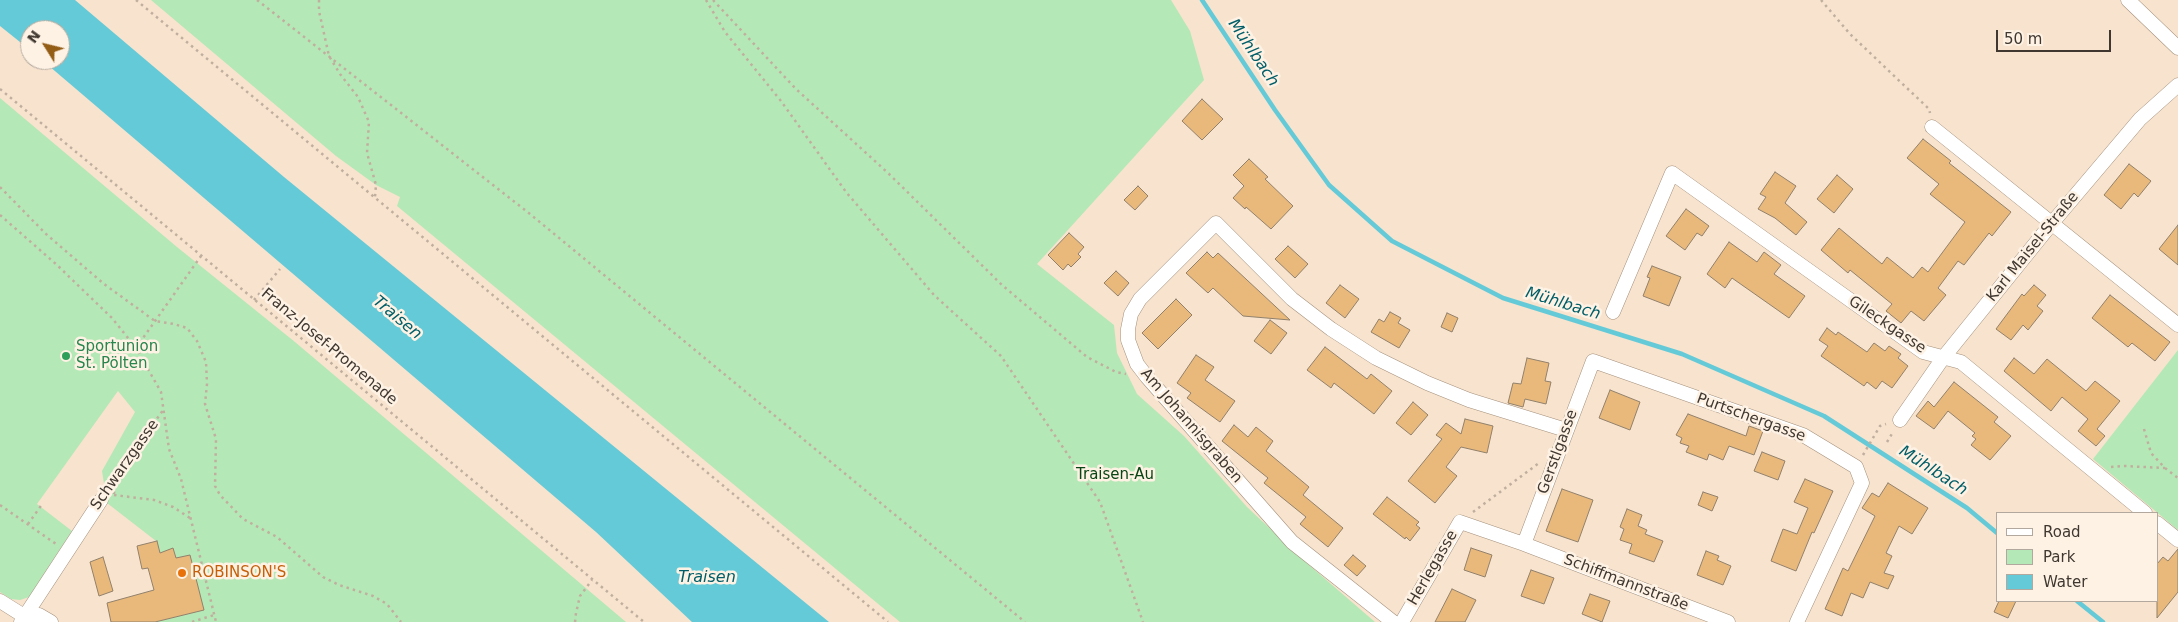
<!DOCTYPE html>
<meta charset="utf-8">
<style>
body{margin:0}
#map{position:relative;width:2178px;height:622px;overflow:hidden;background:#f8e3ce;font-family:"DejaVu Sans",sans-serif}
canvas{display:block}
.legend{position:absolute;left:1996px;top:512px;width:162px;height:90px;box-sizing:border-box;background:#fef2e5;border:1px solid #b2a89d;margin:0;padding:6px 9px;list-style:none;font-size:15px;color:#403830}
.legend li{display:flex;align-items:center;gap:10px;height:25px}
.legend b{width:25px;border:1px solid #b2a89d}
.north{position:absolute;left:20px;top:20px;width:50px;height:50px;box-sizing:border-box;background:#fef2e5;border:1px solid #b2a89d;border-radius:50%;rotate:306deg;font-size:14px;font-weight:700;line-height:20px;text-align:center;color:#403830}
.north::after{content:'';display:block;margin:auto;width:18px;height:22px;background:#945d16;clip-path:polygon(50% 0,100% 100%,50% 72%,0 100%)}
.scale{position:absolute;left:1996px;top:30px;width:115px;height:22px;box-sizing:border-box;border:2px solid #403830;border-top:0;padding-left:6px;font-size:15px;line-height:18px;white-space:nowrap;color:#403830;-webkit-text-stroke:4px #fef2e5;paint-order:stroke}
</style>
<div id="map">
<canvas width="2178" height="622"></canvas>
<ul class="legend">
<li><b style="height:6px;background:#fff"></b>Road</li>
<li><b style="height:14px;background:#b5e8b7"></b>Park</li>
<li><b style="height:14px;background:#65cad7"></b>Water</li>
</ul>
<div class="north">N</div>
<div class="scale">50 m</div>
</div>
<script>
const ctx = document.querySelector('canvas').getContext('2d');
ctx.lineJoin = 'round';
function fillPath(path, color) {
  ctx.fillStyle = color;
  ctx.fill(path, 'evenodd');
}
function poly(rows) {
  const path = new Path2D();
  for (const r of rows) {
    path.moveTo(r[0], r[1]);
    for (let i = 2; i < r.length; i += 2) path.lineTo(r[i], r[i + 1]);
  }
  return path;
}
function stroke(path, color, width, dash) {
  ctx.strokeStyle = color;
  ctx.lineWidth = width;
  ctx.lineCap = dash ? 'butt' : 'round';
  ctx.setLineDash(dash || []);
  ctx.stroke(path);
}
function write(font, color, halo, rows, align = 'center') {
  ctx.font = font + ' "DejaVu Sans",sans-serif';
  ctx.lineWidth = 5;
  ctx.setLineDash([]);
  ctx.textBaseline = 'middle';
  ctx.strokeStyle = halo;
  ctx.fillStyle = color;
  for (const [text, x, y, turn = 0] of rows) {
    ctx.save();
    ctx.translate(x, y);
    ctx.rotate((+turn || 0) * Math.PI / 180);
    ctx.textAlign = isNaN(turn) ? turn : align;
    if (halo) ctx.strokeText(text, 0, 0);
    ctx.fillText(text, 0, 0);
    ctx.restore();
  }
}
const green = poly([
 [151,0,1171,0,1190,31,1204,80,1037,264,1114,325,1117,353,1137,394,1184,436,1247,507,1309,565,1375,622,900,622,397,206,400,197,376,185,336,156],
 [0,98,177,247,295,342,626,622,155,622,186,614,173,588,164,552,159,552,156,541,107,503,102,471,135,412,118,391,37,504,72,531,29,597,20,600,11,599,0,592],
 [2178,350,2178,530,2093,459]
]);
const water = poly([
 [0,0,75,0,284,177,829,622,692,622,596,532,42,60,60,60,60,30,30,30,30,50,0,26]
]);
const stream = poly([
 [1202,0,1275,110,1329,185,1392,241,1503,298,1682,354,1824,416,1967,508,1997,533],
 [2077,601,2103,622]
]);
const building = poly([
 [1202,99,1223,119,1202,140,1182,121,1202,99],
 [1923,139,1951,161,1949,163,2011,212,1992,236,1989,233,1964,265,1958,261,1938,288,1946,295,1924,321,1911,311,1901,323,1886,311,1892,304,1850,270,1848,273,1821,250,1839,228,1882,264,1887,257,1913,278,1922,267,1928,272,1965,222,1930,194,1939,184,1907,158,1923,139],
 [1249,159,1268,177,1265,179,1293,206,1271,229,1246,207,1245,209,1233,198,1244,186,1233,175,1249,159],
 [2129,164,2151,181,2138,197,2134,193,2121,209,2104,195,2129,164],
 [1775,172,1796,186,1785,203,1807,222,1796,235,1775,218,1758,209,1766,197,1760,194,1775,172],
 [1837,175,1853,189,1834,213,1817,199,1837,175],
 [1138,186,1148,196,1135,210,1124,200,1138,186],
 [1686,209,1709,226,1702,236,1697,233,1685,250,1666,236,1686,209],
 [2178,225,2178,265,2159,249,2178,225],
 [1069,233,1084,247,1078,254,1081,257,1071,267,1068,264,1063,270,1048,255,1069,233],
 [1729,242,1757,262,1764,252,1781,265,1774,274,1805,296,1789,318,1732,278,1725,288,1707,274,1729,242],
 [1288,246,1308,264,1295,278,1275,259,1288,246],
 [1207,252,1213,258,1218,253,1290,320,1243,316,1213,288,1208,293,1186,273,1207,252],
 [1652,266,1681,277,1669,306,1643,296,1650,278,1647,277,1652,266],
 [1116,271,1129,283,1118,296,1104,283,1116,271],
 [1340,285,1359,299,1345,318,1326,303,1340,285],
 [2034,285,2046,295,2037,306,2043,311,2028,330,2023,325,2011,340,1996,329,2022,294,2024,296,2034,285],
 [2110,295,2170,342,2155,361,2132,343,2128,347,2092,318,2110,295],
 [1176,299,1192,315,1158,349,1142,333,1176,299],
 [1390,312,1401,318,1398,323,1410,330,1399,348,1371,332,1379,319,1384,322,1390,312],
 [1447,313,1458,318,1452,332,1441,327,1447,313],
 [1270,320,1287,333,1271,354,1254,341,1270,320],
 [1827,328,1836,335,1838,332,1867,352,1874,343,1885,351,1889,346,1901,354,1898,358,1908,366,1892,388,1882,381,1876,389,1867,382,1864,386,1821,356,1828,346,1819,340,1827,328],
 [1325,347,1367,379,1371,374,1392,391,1374,414,1334,383,1331,388,1307,370,1325,347],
 [1196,355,1214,367,1205,380,1235,401,1220,422,1187,398,1191,393,1177,383,1196,355],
 [1527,358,1549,363,1545,381,1551,382,1546,404,1525,399,1523,407,1508,403,1513,383,1521,384,1527,358],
 [2014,358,2034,374,2047,359,2086,391,2095,381,2120,401,2097,429,2105,436,2096,446,2078,431,2088,419,2062,397,2051,411,2004,371,2014,358],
 [1954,382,1998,417,1994,422,2011,436,1990,460,1971,445,1976,439,1972,436,1975,433,1948,411,1934,429,1916,416,1928,401,1934,407,1954,382],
 [1610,390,1640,402,1630,430,1599,418,1610,390],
 [1413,402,1428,415,1411,435,1396,423,1413,402],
 [1688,414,1746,436,1749,426,1763,431,1754,455,1729,446,1723,460,1709,454,1707,460,1686,452,1689,446,1680,443,1682,438,1676,435,1688,414],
 [1465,419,1493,426,1487,453,1461,447,1446,467,1457,476,1435,503,1408,481,1442,439,1436,435,1446,423,1461,434,1465,419],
 [1234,425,1248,437,1256,427,1273,441,1266,451,1309,487,1303,495,1343,528,1328,547,1300,524,1306,517,1264,483,1268,478,1222,441,1234,425],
 [1762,452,1785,461,1778,480,1754,471,1762,452],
 [1805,479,1833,491,1814,533,1812,532,1796,571,1771,561,1783,529,1797,534,1808,508,1794,502,1805,479],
 [1888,483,1928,508,1912,534,1899,526,1886,553,1892,556,1884,573,1894,576,1888,589,1870,582,1863,598,1851,593,1842,616,1825,609,1843,568,1848,571,1875,516,1862,508,1872,493,1879,497,1888,483],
 [1562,489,1593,500,1578,542,1546,531,1562,489],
 [1703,492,1718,497,1712,511,1698,505,1703,492],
 [1387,497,1419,522,1416,525,1420,528,1410,541,1406,537,1405,539,1373,514,1387,497],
 [1627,509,1642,515,1638,526,1647,530,1645,534,1663,541,1654,562,1629,553,1632,544,1620,540,1624,529,1620,527,1627,509],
 [157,541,160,553,173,548,176,558,190,555,204,610,155,622,111,622,107,603,154,590,148,568,142,569,137,546,157,541],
 [1471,548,1492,555,1485,577,1464,570,1471,548],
 [2178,549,2178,592,2157,618,2157,564,2163,557,2168,561,2178,549],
 [1706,551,1719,556,1717,560,1731,566,1723,585,1697,575,1706,551],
 [1353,555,1366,566,1357,576,1344,565,1353,555],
 [103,557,113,591,99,596,90,562,103,557],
 [1531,570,1554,578,1544,604,1521,596,1531,570],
 [1452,589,1476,600,1465,622,1435,622,1452,589],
 [1590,594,1610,601,1602,622,1582,614,1590,594],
 [1999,601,2016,601,2008,618,1994,612,1999,601]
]);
const path = poly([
 [136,0,888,622],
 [257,0,530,214,1025,622],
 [319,0,319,11,329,56,340,74,358,97,369,122,367,153,376,185,375,197],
 [706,0,725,32,781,101,846,192,934,295,1001,356,1100,502,1143,622],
 [713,0,796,89,888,173,1002,285,1087,357,1116,372,1126,374],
 [1821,0,1850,34,1929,109,1930,113],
 [0,89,644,622],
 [0,187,46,234,104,284,155,321,174,324,187,328,197,341,206,362,207,384,205,404,216,439,215,486,220,495,243,519,277,537,323,577,339,585,373,596,387,604,401,622],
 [0,215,57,265,112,318,136,348,161,392,169,449,181,479,216,622],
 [254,300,280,269],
 [136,348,201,256],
 [2144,429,2151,453,2165,468,2178,478],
 [1887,442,1893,432],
 [1863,455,1880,426,1886,424],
 [2111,467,2124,466,2165,468],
 [109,488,163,410],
 [114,494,115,479],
 [114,495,154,500,173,507,190,518],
 [0,505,56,544],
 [1473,512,1539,463],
 [28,524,43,503],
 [192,622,214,615],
 [575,622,576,613,580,596,592,580]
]);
const minor = poly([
 [2128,0,2178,48],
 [1932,127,2178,325],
 [1613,312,1672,173,1923,352,1961,362,2145,513],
 [1900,420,1943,358,2052,223,2140,119,2178,85],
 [2157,523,2178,540],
 [1524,544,1593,361,1803,435,1856,467,1862,483,1797,622],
 [0,601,24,616,39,615,51,622],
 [21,622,101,500],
 [1393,622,1292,542,1147,377,1137,364,1128,340,1128,329,1131,314,1140,299,1216,223,1292,299,1331,329,1376,358,1427,383,1469,400,1566,430],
 [1402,622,1460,522,1524,544,1728,622]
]);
const markers = [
 [66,356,5,"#2e9e5b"],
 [182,573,5,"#e8710a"]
];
const streetNames = [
 ["Karl Maisel-Straße",2033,247,-51],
 ["Gileckgasse",1887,325,34],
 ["Franz-Josef-Promenade",329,347,40],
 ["Purtschergasse",1751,418,20],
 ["Am Johannisgraben",1191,426,49],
 ["Gerstlgasse",1558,452,-70],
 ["Schwarzgasse",125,465,-55],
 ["Herlegasse",1433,568,-60],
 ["Schiffmannstraße",1626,583,21]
];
const leisureNames = [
 ["Sportunion",76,347],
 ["St. Pölten",76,364]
];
const parkNames = [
 ["Traisen-Au",1115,475]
];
const foodNames = [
 ["ROBINSON'S",192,573]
];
const waterNames = [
 ["Mühlbach",1253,53,56],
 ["Mühlbach",1563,304,17],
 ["Traisen",397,318,40],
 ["Mühlbach",1933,471,33],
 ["Traisen",707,578]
];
fillPath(green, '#b5e8b7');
fillPath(water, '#65cad7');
stroke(stream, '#65cad7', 4.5);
fillPath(building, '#e9b97c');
stroke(building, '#91806b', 1);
stroke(minor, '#a4917d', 15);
stroke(path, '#c0af9e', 2.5, [2.5, 4]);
stroke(minor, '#fff', 14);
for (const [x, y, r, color] of markers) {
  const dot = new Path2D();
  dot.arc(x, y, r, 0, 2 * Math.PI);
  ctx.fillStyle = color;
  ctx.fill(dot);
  stroke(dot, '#fef2e5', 2);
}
write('15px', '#403830', '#fef2e5', streetNames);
write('15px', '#27864d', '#fef2e5', leisureNames, 'left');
write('15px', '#074614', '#fef2e5', parkNames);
write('15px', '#c56008', '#fef2e5', foodNames, 'left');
write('italic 16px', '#015e68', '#fef2e5', waterNames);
</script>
